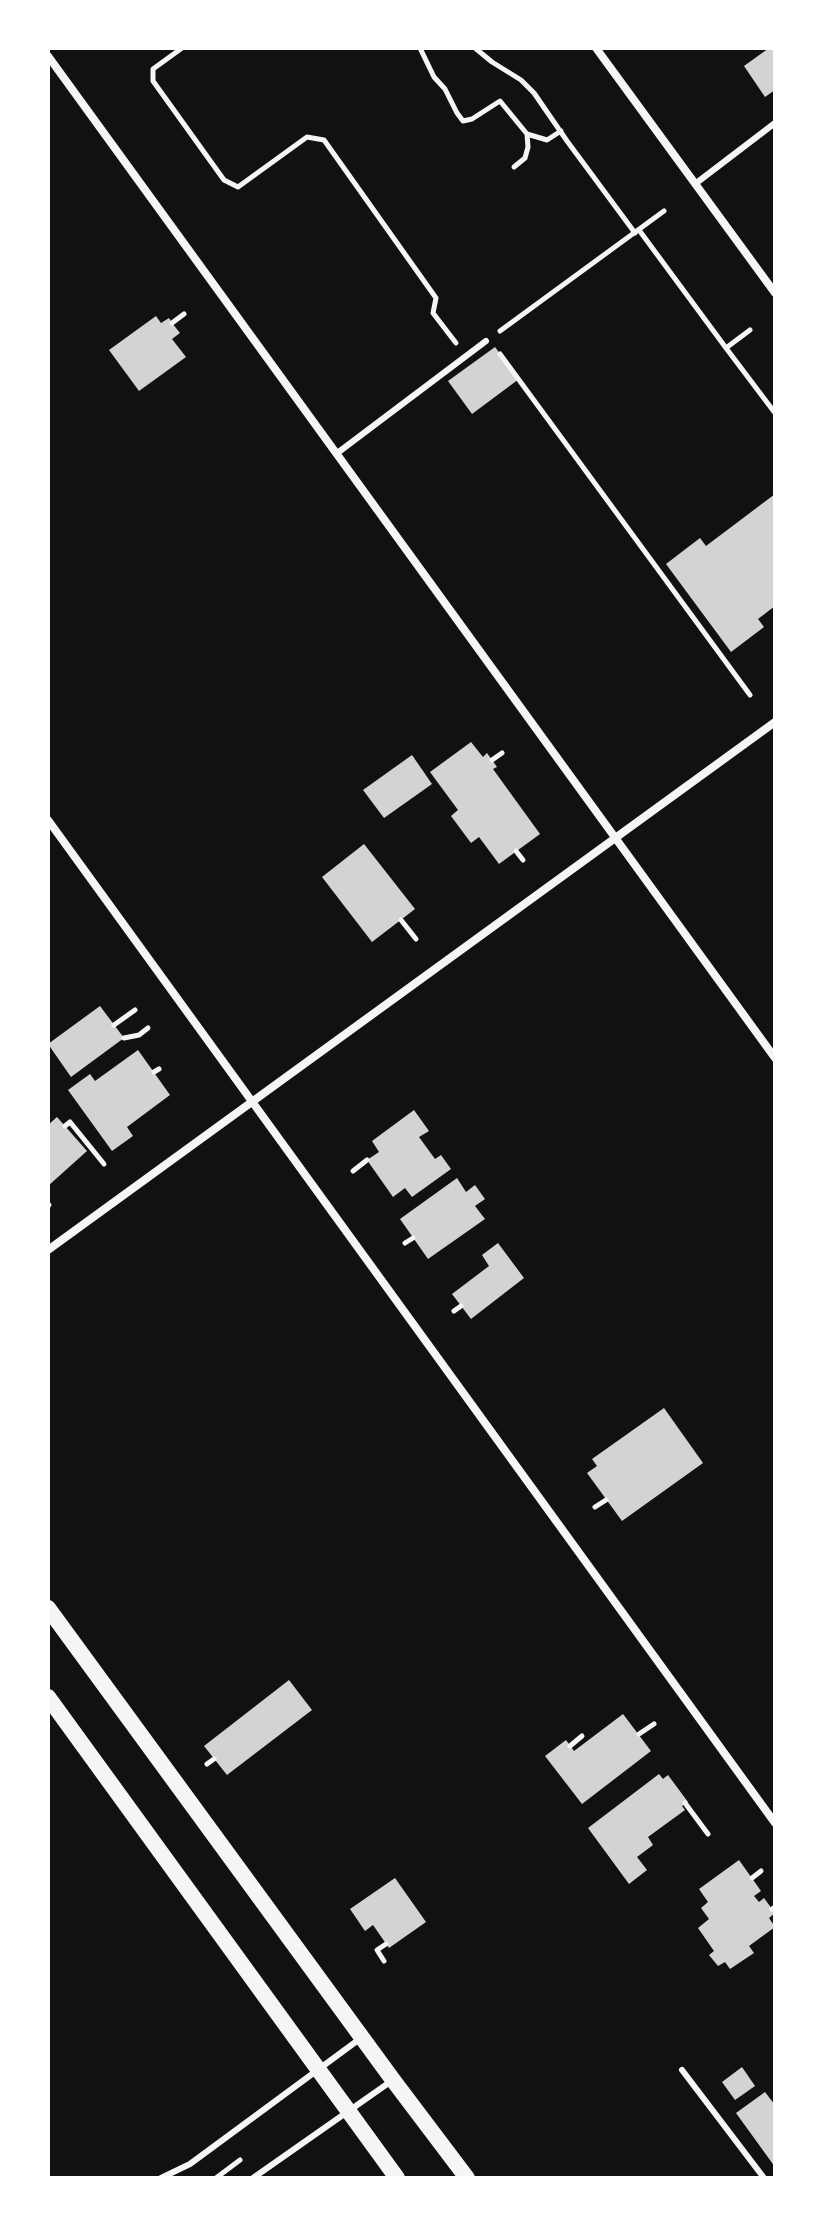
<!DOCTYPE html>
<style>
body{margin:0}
#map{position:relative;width:823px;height:2226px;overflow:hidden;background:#111;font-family:Helvetica,sans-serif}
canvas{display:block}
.frame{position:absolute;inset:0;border:50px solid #fff;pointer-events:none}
</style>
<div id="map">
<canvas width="823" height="2226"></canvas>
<div class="frame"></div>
</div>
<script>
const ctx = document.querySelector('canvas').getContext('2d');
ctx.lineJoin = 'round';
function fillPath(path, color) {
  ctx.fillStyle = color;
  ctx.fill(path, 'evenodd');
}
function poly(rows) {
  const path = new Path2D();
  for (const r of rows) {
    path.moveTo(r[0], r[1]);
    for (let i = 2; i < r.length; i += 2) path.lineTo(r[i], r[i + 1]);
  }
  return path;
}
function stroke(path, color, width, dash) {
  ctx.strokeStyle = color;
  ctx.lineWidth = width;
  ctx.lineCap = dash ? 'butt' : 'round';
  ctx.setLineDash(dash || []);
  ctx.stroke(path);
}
const building = poly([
 [769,48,775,48,775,90,765,97,744,66],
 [156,316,161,323,169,318,172,323,180,333,172,339,186,357,139,391,109,350],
 [495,347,519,379,472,414,448,381],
 [775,494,775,606,758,619,764,627,731,652,666,564,700,538,706,546],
 [471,742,483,757,487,753,497,767,493,769,540,834,499,864,479,837,471,843,451,816,458,810,430,772],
 [412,755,432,784,384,818,363,790],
 [364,844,415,909,372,942,322,877],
 [100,1006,124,1038,71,1077,48,1044],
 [138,1050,170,1095,127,1127,133,1136,112,1151,68,1090,90,1074,95,1081],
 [414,1110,429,1131,419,1137,435,1159,441,1155,451,1169,412,1197,405,1188,393,1197,367,1160,379,1152,372,1141],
 [57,1117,87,1151,48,1186,48,1125],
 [457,1178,466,1192,475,1185,485,1199,475,1206,485,1219,428,1259,400,1219],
 [498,1243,524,1278,471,1319,452,1294,489,1266,482,1255],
 [664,1408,703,1463,622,1521,587,1473,597,1466,592,1459],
 [289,1680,312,1710,227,1775,204,1746],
 [623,1714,651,1751,582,1804,545,1756,566,1740,574,1751],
 [659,1774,663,1779,668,1775,688,1802,682,1806,685,1810,648,1837,653,1845,637,1857,647,1870,629,1884,588,1828],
 [739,1860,761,1891,754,1896,759,1902,764,1898,775,1913,769,1918,775,1927,749,1946,754,1953,730,1969,725,1962,718,1966,709,1955,714,1951,698,1928,709,1919,701,1908,708,1902,699,1889],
 [395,1878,426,1922,389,1948,373,1925,365,1931,350,1909],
 [742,2067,755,2086,735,2100,722,2082],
 [765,2092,775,2105,775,2167,736,2113]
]);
const path = poly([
 [182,48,153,69,153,81,224,180,238,187,307,137,324,140,436,298,433,313,456,343],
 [420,48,434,77,445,89,457,113,463,121,472,119,500,101,527,134,547,140,561,131],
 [475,48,492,62,521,80,534,93,567,141,635,233],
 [514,167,525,158,528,147,527,134],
 [639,230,726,348,750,330],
 [172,323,184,314],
 [500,331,664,211],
 [726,348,775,413],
 [500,354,750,695],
 [492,760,502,753],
 [516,851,523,860],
 [401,920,416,939],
 [114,1025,135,1010],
 [124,1038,139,1035,148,1028],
 [154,1072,159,1069],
 [65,1126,70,1122,104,1164],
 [353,1171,367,1160],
 [48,1204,49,1205],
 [405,1243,413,1238],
 [454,1311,461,1306],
 [595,1507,606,1500],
 [639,1734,654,1724],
 [570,1746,582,1736],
 [207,1764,214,1759],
 [685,1803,708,1834],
 [752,1878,761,1871],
 [772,1909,775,1907],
 [384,1961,377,1950,386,1944],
 [216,2178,240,2160]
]);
const service = poly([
 [695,184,775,123],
 [336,454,486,341],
 [682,2070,764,2178],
 [161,2178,190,2164,361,2038],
 [253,2178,390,2082]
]);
const minor = poly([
 [596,48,775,293],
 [48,56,775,1058],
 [48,820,775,1823],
 [48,1250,775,722]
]);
const secondary = poly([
 [48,1608,393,2080,467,2178],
 [48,1697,397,2178]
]);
fillPath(building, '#d3d3d3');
stroke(path, '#f5f5f5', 5);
stroke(service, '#f5f5f5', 6);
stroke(minor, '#f5f5f5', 8);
stroke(secondary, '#f5f5f5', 16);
</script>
